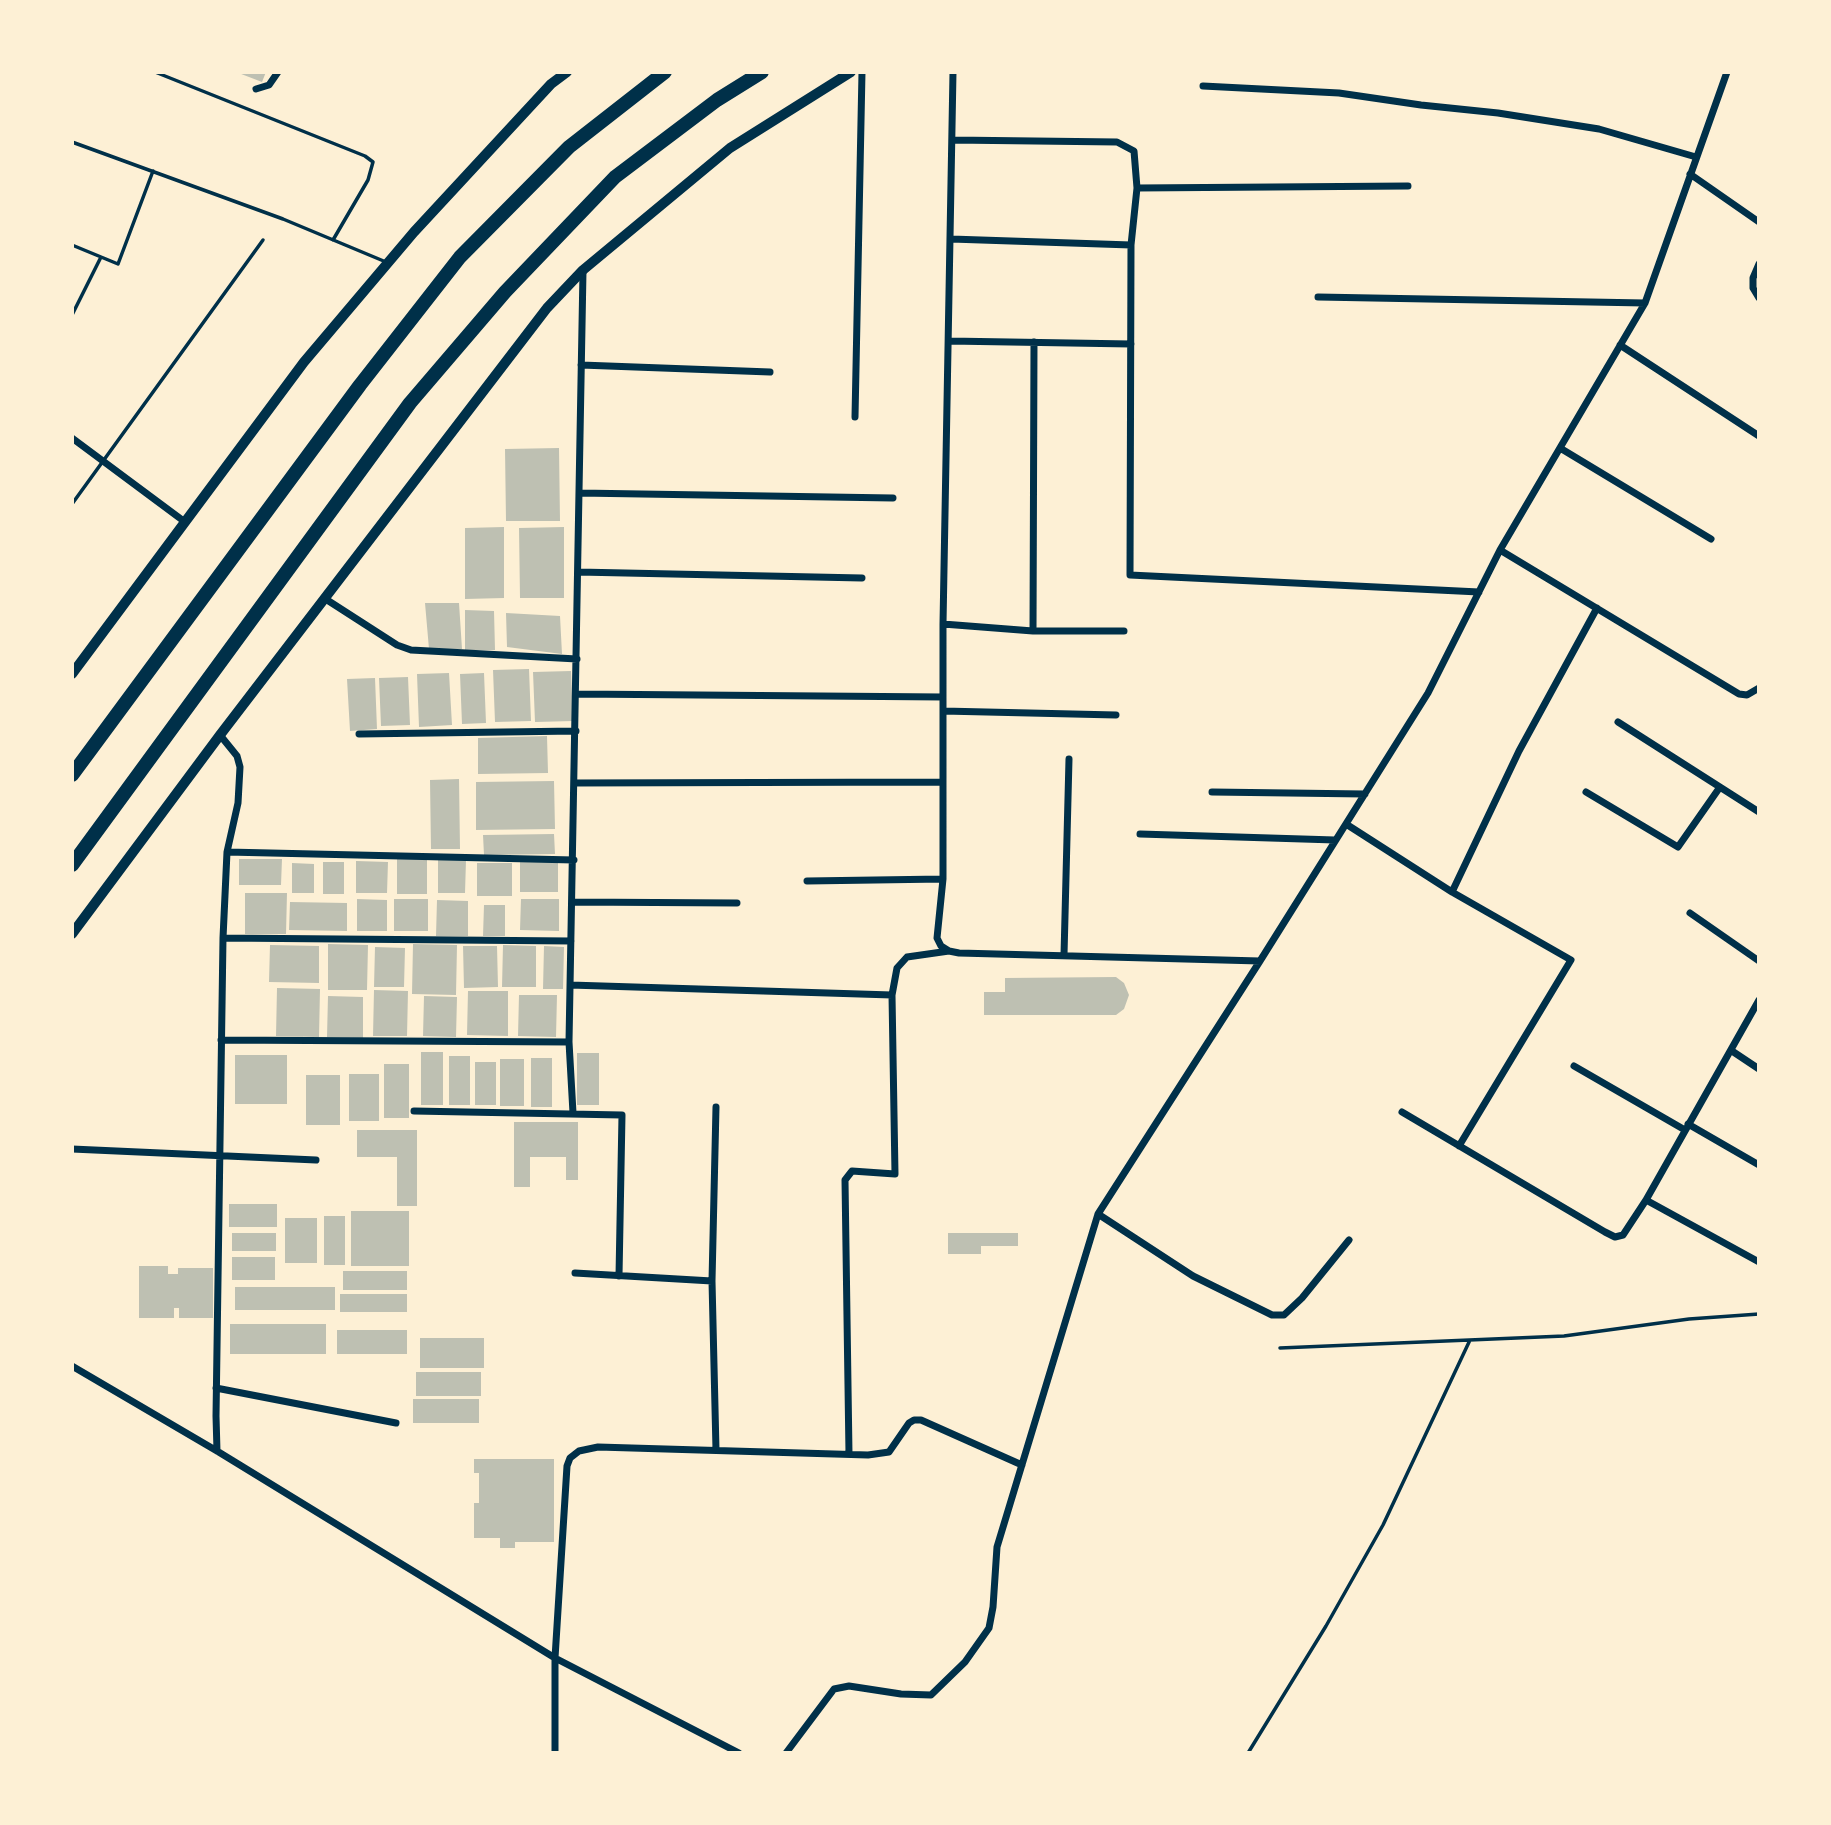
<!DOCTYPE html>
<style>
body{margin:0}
#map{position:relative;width:1831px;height:1825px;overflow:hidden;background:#fdf0d5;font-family:Arial,sans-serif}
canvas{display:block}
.frame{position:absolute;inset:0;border:74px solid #fdf0d5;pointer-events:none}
</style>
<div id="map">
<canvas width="1831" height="1825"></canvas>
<div class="frame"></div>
</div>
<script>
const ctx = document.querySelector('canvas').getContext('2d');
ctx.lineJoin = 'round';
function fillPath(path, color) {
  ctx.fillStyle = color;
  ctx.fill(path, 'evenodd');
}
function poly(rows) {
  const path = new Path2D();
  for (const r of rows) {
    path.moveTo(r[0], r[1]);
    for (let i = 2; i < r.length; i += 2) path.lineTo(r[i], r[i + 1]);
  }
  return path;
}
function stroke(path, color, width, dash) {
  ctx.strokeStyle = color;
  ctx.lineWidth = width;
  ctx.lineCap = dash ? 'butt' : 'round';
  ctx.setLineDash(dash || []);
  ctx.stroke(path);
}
const building = poly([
 [236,72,266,72,262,82],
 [559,448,560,521,506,521,505,449],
 [504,527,504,598,465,599,465,528],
 [564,527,564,598,520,598,519,528],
 [425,603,459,603,462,649,429,649],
 [465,610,494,611,495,650,465,650],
 [506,613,560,616,562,654,507,647],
 [529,669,531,721,495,722,493,670],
 [571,671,573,721,535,722,533,672],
 [449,673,452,725,419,727,417,674],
 [484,673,486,723,462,724,460,674],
 [408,677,410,725,381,726,379,678],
 [375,678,377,729,350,731,347,679],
 [547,736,548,773,478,774,478,738],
 [459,779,460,849,431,849,430,780],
 [554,781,555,829,476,830,476,782],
 [554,834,555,854,484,855,483,835],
 [239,859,282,859,281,885,239,885],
 [397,859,427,859,427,894,397,894],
 [438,860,466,860,465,893,438,893],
 [356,861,388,862,387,893,356,893],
 [520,861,558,862,558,892,520,892],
 [323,862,344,862,344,894,323,894],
 [292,863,314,864,314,893,292,893],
 [477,863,512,863,512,896,477,896],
 [245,893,287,893,286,934,245,934],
 [357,899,387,900,387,931,357,931],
 [394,899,428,899,428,931,394,931],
 [521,899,559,899,559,931,520,930],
 [437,900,468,901,468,936,436,936],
 [290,902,347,903,347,931,289,930],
 [484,905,505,905,505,936,483,936],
 [328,944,368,945,367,990,328,990],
 [413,944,457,945,456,995,412,994],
 [270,945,319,946,319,983,269,982],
 [503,945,536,946,536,987,502,987],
 [463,946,497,946,498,987,464,988],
 [544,946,564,947,563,989,543,989],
 [375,947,405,948,404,987,374,987],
 [1116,977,1124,983,1129,995,1124,1009,1116,1015,984,1015,984,992,1005,992,1005,978],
 [277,988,320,989,319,1037,276,1036],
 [374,990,408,991,407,1036,373,1036],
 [468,991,508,991,508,1036,467,1035],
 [519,995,557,995,556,1037,518,1036],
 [328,996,363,997,363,1038,327,1037],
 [424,996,457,997,456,1037,423,1036],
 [421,1052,443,1052,443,1105,421,1105],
 [577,1053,599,1053,599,1105,577,1105],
 [235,1055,287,1055,287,1104,235,1104],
 [449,1056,470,1056,470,1105,449,1105],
 [531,1058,552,1058,552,1107,531,1107],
 [500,1059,524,1059,524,1106,500,1106],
 [475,1062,496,1062,496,1105,475,1105],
 [384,1064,409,1064,409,1118,384,1118],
 [349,1074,379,1074,379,1121,349,1121],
 [306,1075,340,1075,340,1125,306,1125],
 [514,1122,578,1122,578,1180,566,1180,566,1157,530,1157,530,1187,514,1187],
 [357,1130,417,1130,417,1206,397,1206,397,1157,357,1157],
 [229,1204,277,1204,277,1227,229,1227],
 [351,1211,409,1211,409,1266,351,1266],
 [324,1216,345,1216,345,1265,324,1265],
 [285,1218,317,1218,317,1263,285,1263],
 [232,1233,276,1233,276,1251,232,1251],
 [948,1233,1018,1233,1018,1246,981,1246,981,1254,948,1254],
 [232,1257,275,1257,275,1280,232,1280],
 [139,1266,168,1266,168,1274,178,1274,178,1268,213,1268,213,1318,179,1318,179,1308,174,1308,174,1318,139,1318],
 [343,1271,407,1271,407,1290,343,1290],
 [235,1287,335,1287,335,1310,235,1310],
 [340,1294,407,1294,407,1312,340,1312],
 [230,1324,326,1324,326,1354,230,1354],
 [337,1330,407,1330,407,1354,337,1354],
 [420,1338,484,1338,484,1368,420,1368],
 [416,1372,481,1372,481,1396,416,1396],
 [413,1399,479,1399,479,1423,413,1423],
 [474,1459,554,1459,554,1542,515,1542,515,1548,500,1548,500,1538,474,1538,474,1503,479,1503,479,1473,474,1473]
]);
const service = poly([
 [155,72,365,156,373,162,368,180,333,240],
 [72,142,283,219,386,262],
 [72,245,118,264,153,171],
 [72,315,101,257],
 [72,504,263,240],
 [1280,1348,1564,1336,1689,1319,1759,1314],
 [1248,1753,1326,1626,1383,1525,1470,1340]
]);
const minor = poly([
 [953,72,943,624,943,879,937,938,941,946,949,951,959,953,1260,961],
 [1203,86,1339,93,1421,105,1498,113,1599,129,1696,157],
 [256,89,269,85,278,72],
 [952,140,1117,142,1134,151,1137,188,1131,245,1130,575,1479,592],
 [1690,174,1759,222],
 [1137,188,1408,186],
 [951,239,1131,245],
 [1759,264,1753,278,1753,288,1759,298],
 [1318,297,1645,303],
 [949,341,1131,344],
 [1620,345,1759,436],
 [581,365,770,372],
 [855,417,862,72],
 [72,438,185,522],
 [1560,448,1711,539],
 [579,493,893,498],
 [1500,550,1739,694,1747,695,1759,688],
 [578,572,862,578],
 [324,598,397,645,411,650,577,659],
 [943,624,1033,631,1124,631],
 [1033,631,1034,342],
 [576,694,943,697],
 [943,711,1116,715],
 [1618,722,1759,812],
 [359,734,576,731],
 [574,783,943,782],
 [1212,792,1365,794],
 [1586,792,1678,847,1720,787],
 [1346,824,1452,892,1571,960,1459,1146],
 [1140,834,1335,840],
 [227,852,574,860],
 [807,881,943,879],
 [1452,892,1519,751,1597,608],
 [572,902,737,903],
 [1690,913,1759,961],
 [223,938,571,941],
 [1064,955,1069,759],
 [570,985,892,995],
 [221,1040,569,1042],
 [1732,1051,1759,1069],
 [1574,1066,1685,1130],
 [414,1111,622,1115,619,1276],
 [1402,1112,1605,1232,1615,1237,1623,1235,1646,1200,1759,1000],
 [573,1113,569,1042,583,271],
 [1688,1124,1759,1165],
 [72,1149,316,1160],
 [1646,1200,1759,1262],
 [1098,1214,1193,1276,1272,1315,1284,1315,1302,1298,1349,1240],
 [575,1273,712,1281],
 [72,1366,217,1451,555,1658,739,1753],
 [216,1388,396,1423],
 [716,1450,712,1281,716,1107],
 [217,1451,216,1416,223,938,227,852,238,803,240,767,237,756,220,735],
 [849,1454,845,1180,852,1171,895,1174,892,995,897,968,907,957,949,951],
 [555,1753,555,1658,567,1466,570,1458,579,1451,598,1447,868,1455,889,1452,909,1423,914,1420,921,1420,1022,1465],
 [786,1753,834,1689,849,1686,901,1694,931,1695,965,1662,989,1628,993,1607,997,1547,1098,1214,1260,961,1428,693,1500,550,1645,303,1727,72]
]);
const secondary = poly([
 [72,674,304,362,414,232,551,84,567,72],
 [72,934,220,735,547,308,583,270,730,148,851,72]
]);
const motorway = poly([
 [72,775,360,385,460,257,569,147,665,72],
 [72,865,410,403,505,292,615,177,717,100,762,72]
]);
fillPath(building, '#bec0b2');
stroke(service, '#003049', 3.5);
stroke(minor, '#003049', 7);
stroke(secondary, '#003049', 10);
stroke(motorway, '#003049', 14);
</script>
